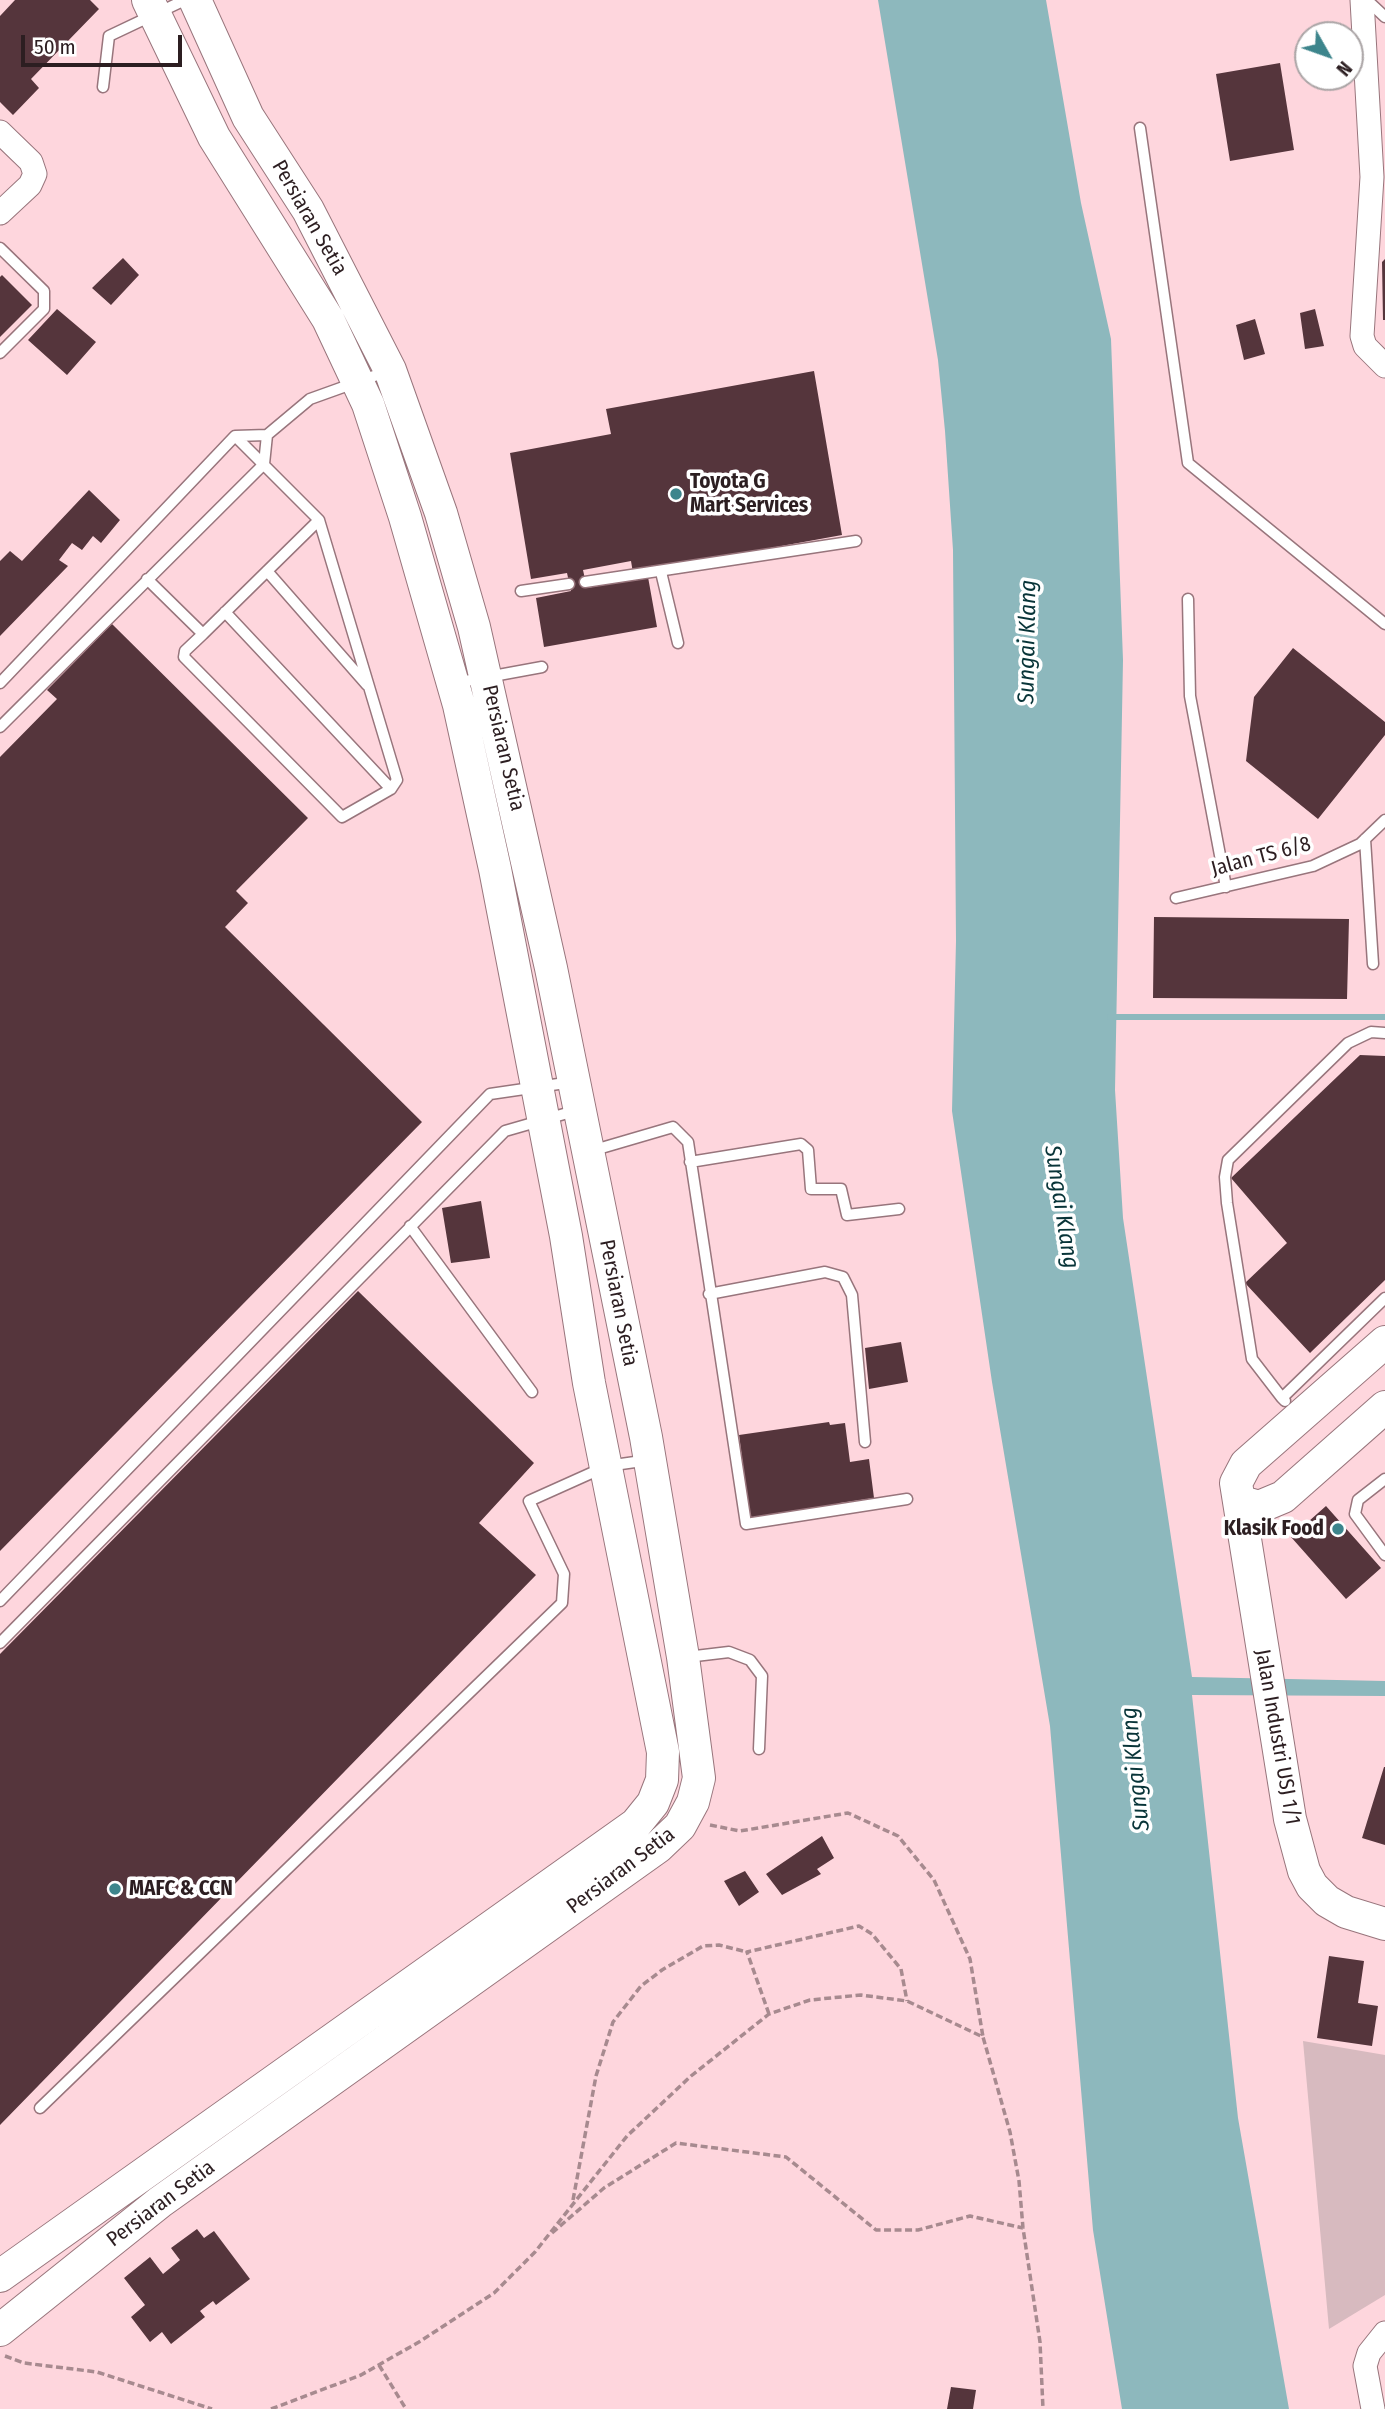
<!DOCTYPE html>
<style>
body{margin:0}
#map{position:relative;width:1385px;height:2409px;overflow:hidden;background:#fed6dd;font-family:"Fira Sans Condensed",sans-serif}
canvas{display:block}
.north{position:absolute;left:1294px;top:21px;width:70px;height:70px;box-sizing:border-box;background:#fff;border:2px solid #aba5a6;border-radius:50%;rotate:130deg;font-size:19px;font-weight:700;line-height:28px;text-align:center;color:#2c1e21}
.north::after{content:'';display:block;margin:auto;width:24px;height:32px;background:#3d858c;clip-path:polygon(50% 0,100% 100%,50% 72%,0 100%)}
.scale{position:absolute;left:21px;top:35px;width:161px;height:32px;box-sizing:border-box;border:4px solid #2c1e21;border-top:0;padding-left:9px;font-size:21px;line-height:24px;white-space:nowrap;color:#2c1e21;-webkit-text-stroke:5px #fff;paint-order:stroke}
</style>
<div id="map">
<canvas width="1385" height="2409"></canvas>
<div class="north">N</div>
<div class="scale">50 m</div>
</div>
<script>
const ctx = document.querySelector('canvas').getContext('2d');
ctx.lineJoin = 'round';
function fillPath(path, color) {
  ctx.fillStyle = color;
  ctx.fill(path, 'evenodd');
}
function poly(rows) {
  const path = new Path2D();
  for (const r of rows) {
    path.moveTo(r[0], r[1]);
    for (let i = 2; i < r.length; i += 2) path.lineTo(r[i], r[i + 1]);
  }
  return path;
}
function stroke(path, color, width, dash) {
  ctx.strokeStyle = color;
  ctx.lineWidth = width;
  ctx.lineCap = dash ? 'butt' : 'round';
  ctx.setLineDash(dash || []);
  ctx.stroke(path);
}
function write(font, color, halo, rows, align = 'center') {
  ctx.font = font + ' "Fira Sans Condensed",sans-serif';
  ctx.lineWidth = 7;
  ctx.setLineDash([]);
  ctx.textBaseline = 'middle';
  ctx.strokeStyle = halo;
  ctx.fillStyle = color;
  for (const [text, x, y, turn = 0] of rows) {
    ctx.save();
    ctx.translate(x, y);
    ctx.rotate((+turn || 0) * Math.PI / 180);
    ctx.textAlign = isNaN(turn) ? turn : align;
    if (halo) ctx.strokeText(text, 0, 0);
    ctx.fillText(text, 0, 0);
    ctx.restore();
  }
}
const green = poly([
 [1303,2041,1385,2055,1385,2295,1329,2329]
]);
const water = poly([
 [878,0,1046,0,1081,203,1111,339,1123,660,1115,1090,1123,1218,1192,1677,1385,1681,1385,1696,1192,1695,1238,2118,1289,2409,1122,2409,1093,2230,1050,1726,992,1382,952,1111,956,941,953,550,945,431,938,360]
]);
const stream = poly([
 [1110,1017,1385,1017]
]);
const building = poly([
 [15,0,90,0,99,9,31,79,39,88,13,115,0,102,0,16],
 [1280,63,1294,150,1230,161,1216,74],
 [123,258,139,275,111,305,92,288],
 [1385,259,1385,320,1383,320,1382,262],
 [2,275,32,305,0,337,0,277],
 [57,309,96,342,67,375,28,340],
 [1315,309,1324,346,1305,349,1300,313],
 [1255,319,1265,354,1244,360,1236,325],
 [814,371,842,535,633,573,631,561,583,570,587,588,648,577,657,627,544,647,536,598,571,591,567,573,531,579,510,453,611,434,606,409],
 [89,490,120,520,101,543,93,536,82,550,72,543,59,560,68,566,0,636,0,561,10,551,22,561],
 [112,624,308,818,236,891,248,903,225,927,422,1122,0,1551,0,757,57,699,47,690],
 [1293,648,1385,722,1385,735,1318,819,1246,761,1254,697],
 [1154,917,1349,919,1347,999,1153,998],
 [1360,1055,1385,1056,1385,1280,1310,1353,1245,1283,1287,1243,1231,1178],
 [481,1201,490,1258,451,1263,442,1208],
 [358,1291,534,1463,479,1523,536,1575,0,2125,0,1654],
 [901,1342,908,1382,869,1389,865,1348],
 [829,1422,830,1425,845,1423,850,1462,869,1459,874,1498,840,1503,841,1507,750,1520,739,1435],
 [1326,1506,1381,1568,1346,1599,1291,1537],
 [1384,1767,1385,1767,1385,1845,1362,1838],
 [822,1836,834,1858,817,1869,821,1874,782,1895,766,1874],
 [745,1871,759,1892,739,1906,724,1881],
 [1329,1956,1364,1961,1358,2003,1378,2006,1372,2046,1317,2038],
 [197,2229,204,2238,214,2231,250,2279,216,2305,213,2301,200,2311,205,2317,171,2344,162,2332,150,2342,131,2317,145,2305,124,2278,150,2257,163,2274,180,2260,171,2248],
 [951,2387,976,2390,973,2409,947,2409]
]);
const path = poly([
 [710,1825,740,1831,848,1813,898,1836,934,1880,970,1959,983,2037],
 [769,2014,747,1952,859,1926,872,1934,901,1969,907,2001],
 [573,2200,596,2076,613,2022,641,1986,662,1970,703,1946,719,1945,747,1952],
 [552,2233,604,2188,676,2143,786,2157,876,2230,918,2230,970,2216,1023,2228],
 [5,2356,24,2363,97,2372,212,2409],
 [379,2365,406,2409],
 [271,2409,361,2375,419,2342,494,2293,535,2252,627,2136,691,2076,769,2014,810,2000,861,1995,907,2001,983,2037,1010,2132,1019,2181,1023,2228,1040,2342,1043,2409]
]);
const lane = poly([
 [1367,0,1385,17],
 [103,87,109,36,185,0],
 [1140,128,1188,463,1385,624],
 [0,248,44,291,44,309,0,353],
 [267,571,367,685],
 [661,572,678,643],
 [147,579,203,634,185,651,184,657,342,817,391,789,397,780,319,520,235,436],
 [585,582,856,541],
 [521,591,569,584],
 [1188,599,1190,696,1226,887],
 [225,612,391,789],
 [203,634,319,520],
 [0,683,235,436,267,435,310,399,388,371],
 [455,683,542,667],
 [0,727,264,464,267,435],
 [1365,839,1373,964],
 [1176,898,1313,866,1360,844,1385,820],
 [591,1151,673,1127,688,1142,746,1524,907,1499],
 [690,1162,801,1144,808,1150,811,1189,841,1189,847,1215,899,1209],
 [410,1226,532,1392],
 [709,1294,825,1272,843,1277,852,1295,865,1442],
 [1282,1398,1252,1359,1227,1203,1225,1177,1228,1160,1348,1043,1371,1032,1385,1033],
 [1285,1401,1282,1398,1385,1298],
 [1385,1479,1358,1500,1355,1514,1385,1555],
 [0,1601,490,1094,572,1082],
 [0,1643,505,1131,578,1110],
 [687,1657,729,1652,750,1660,762,1676,759,1749],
 [40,2108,562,1603,564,1574,529,1501,607,1466,649,1460]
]);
const street = poly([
 [1362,0,1372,177,1362,336,1365,346,1385,366],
 [0,132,31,162,35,174,30,185,0,213],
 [1373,2409,1365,2366,1369,2353,1385,2333]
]);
const secondary = poly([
 [1385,1342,1246,1464,1236,1483,1290,1819,1304,1871,1312,1886,1327,1901,1346,1912,1385,1924],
 [1241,1502,1259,1507,1283,1497,1385,1407],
 [0,2276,636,1824,653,1803,662,1780,663,1752,589,1383,566,1236,495,869,459,705,405,517,368,404,328,319,214,137,148,0],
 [0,2330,160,2202,658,1847,680,1826,693,1802,699,1778,683,1657,646,1437,551,968,474,627,441,513,390,370,308,210,248,117,195,0]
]);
const markers = [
 [676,494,7,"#3d858c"],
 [1338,1529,7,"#3d858c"],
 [115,1889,7,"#3d858c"]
];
const streetNames = [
 ["Persiaran Setia",309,218,60],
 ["Persiaran Setia",503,748,77],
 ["Jalan TS 6/8",1261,857,-15],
 ["Persiaran Setia",618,1303,79],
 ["Jalan Industri USJ 1/1",1277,1737,80],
 ["Persiaran Setia",621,1871,-37],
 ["Persiaran Setia",161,2204,-37]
];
const poiNames = [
 ["Toyota G",690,482],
 ["Mart Services",690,506],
 ["Klasik Food",1324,1529,"right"],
 ["MAFC & CCN",129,1889]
];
const waterNames = [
 ["Sungai Klang",1028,642,-89],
 ["Sungai Klang",1061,1207,81],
 ["Sungai Klang",1136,1769,-96]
];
fillPath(green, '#d7babf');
fillPath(water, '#8db8bd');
stroke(stream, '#8db8bd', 6);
fillPath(building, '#55353c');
stroke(lane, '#98757c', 13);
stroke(street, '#98757c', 25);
stroke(secondary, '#98757c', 34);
stroke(path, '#a78a8f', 3.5, [7, 3.5]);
stroke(lane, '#fff', 10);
stroke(street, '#fff', 23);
stroke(secondary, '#fff', 32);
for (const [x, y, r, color] of markers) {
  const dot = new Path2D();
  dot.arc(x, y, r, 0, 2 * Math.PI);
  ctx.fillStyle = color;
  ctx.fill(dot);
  stroke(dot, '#fff', 2.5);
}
write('21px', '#2c1e21', '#fff', streetNames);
write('bold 21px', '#2c1e21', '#fff', poiNames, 'left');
write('italic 23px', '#083438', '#fff', waterNames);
</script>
